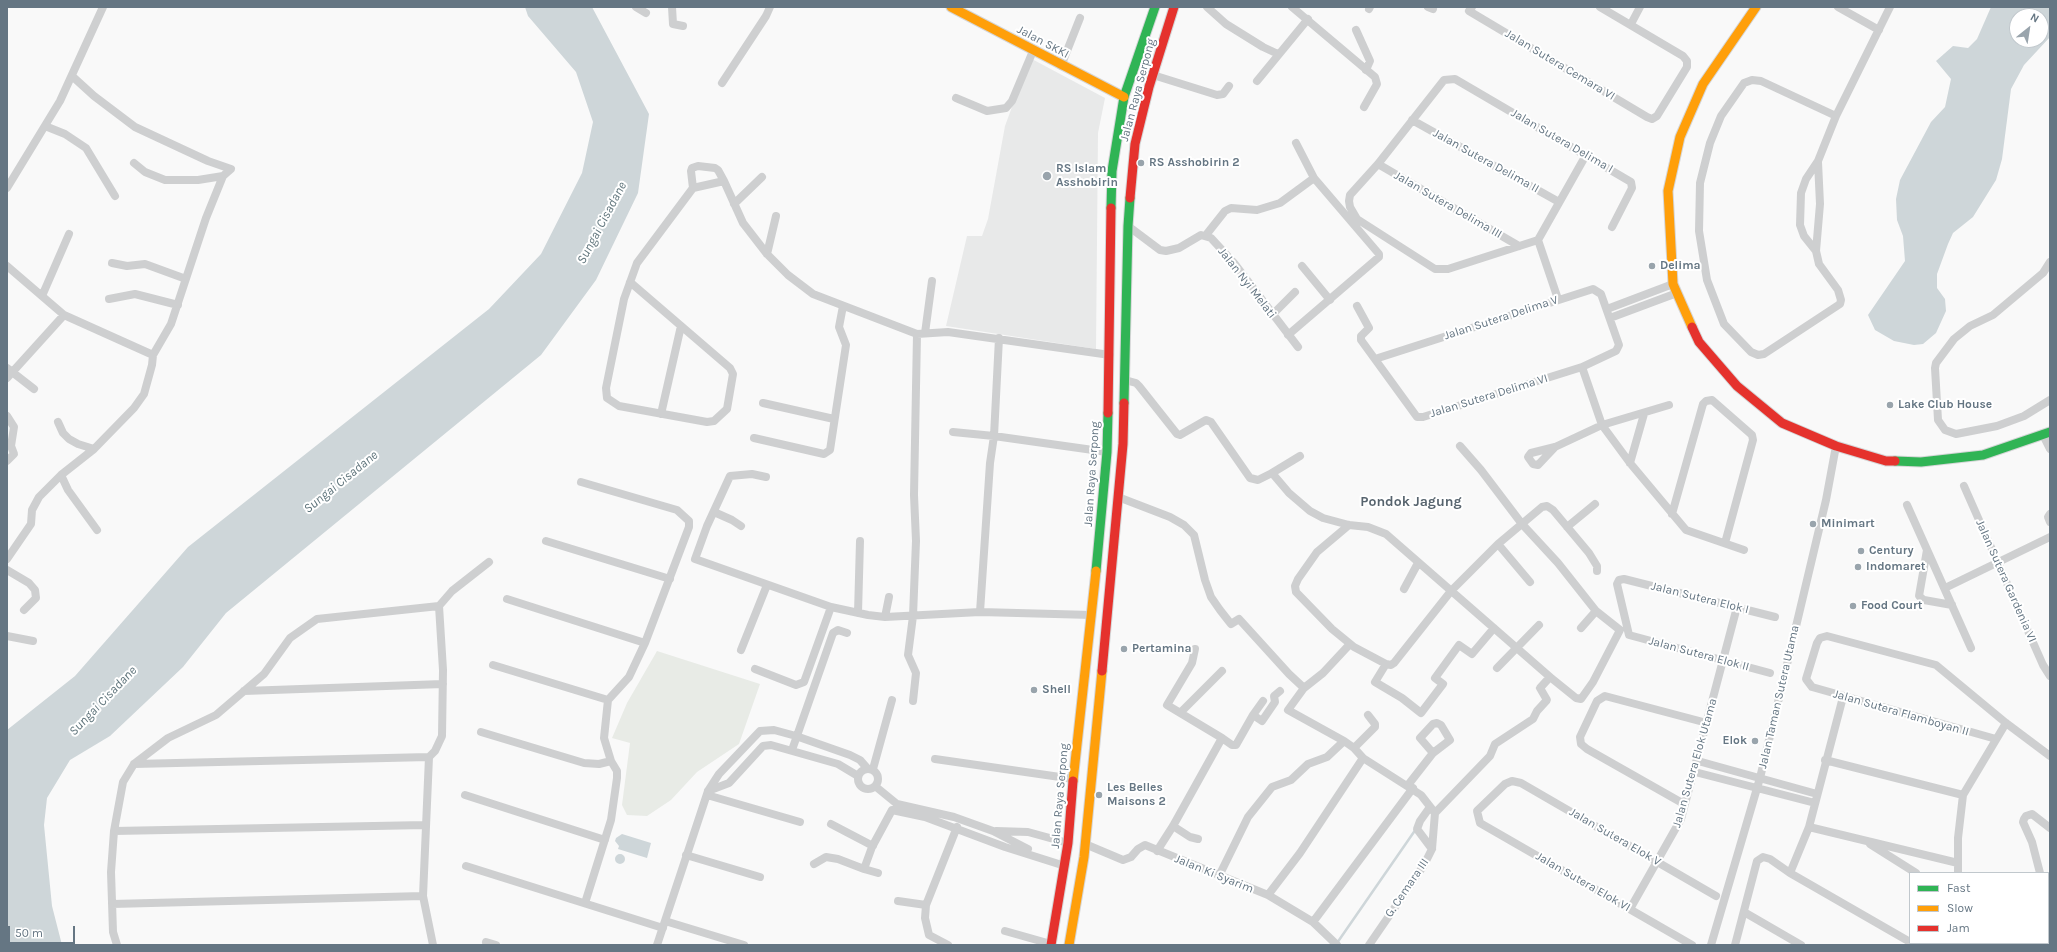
<!DOCTYPE html>
<style>
body{margin:0}
#map{position:relative;width:2057px;height:952px;overflow:hidden;background:#f9f9f9;font-family:Karla,sans-serif}
canvas{display:block}
.frame{position:absolute;inset:0;border:8px solid #657683;pointer-events:none}
.legend{position:absolute;left:1909px;top:872px;width:140px;height:72px;box-sizing:border-box;background:#fff;border:1px solid #c1c8cd;margin:0;padding:5px 7px;list-style:none;font-size:12px;color:#657683}
.legend li{display:flex;align-items:center;gap:8px;height:20px}
.legend b{width:20px;border:1px solid #c1c8cd}
.north{position:absolute;left:2009px;top:8px;width:40px;height:40px;box-sizing:border-box;background:#fff;border:1px solid #c1c8cd;border-radius:50%;rotate:30deg;font-size:11px;font-weight:700;line-height:16px;text-align:center;color:#657683}
.north::after{content:'';display:block;margin:auto;width:14px;height:18px;background:#99a4ac;clip-path:polygon(50% 0,100% 100%,50% 72%,0 100%)}
.scale{position:absolute;left:8px;top:926px;width:67px;height:18px;box-sizing:border-box;border:2px solid #657683;border-top:0;padding-left:5px;font-size:12px;line-height:14px;white-space:nowrap;color:#657683;-webkit-text-stroke:3px #fff;paint-order:stroke}
</style>
<div id="map">
<canvas width="2057" height="952"></canvas>
<div class="frame"></div>
<ul class="legend">
<li><b style="height:5px;background:#30b455"></b>Fast</li>
<li><b style="height:5px;background:#ff9f0a"></b>Slow</li>
<li><b style="height:5px;background:#e5322d"></b>Jam</li>
</ul>
<div class="north">N</div>
<div class="scale">50 m</div>
</div>
<script>
const ctx = document.querySelector('canvas').getContext('2d');
ctx.lineJoin = 'round';
function fillPath(path, color) {
  ctx.fillStyle = color;
  ctx.fill(path, 'evenodd');
}
function poly(rows) {
  const path = new Path2D();
  for (const r of rows) {
    if (r.length === 3) {
      path.moveTo(r[0] + r[2], r[1]);
      path.arc(r[0], r[1], r[2], 0, 2 * Math.PI);
      continue;
    }
    path.moveTo(r[0], r[1]);
    for (let i = 2; i < r.length; i += 2) path.lineTo(r[i], r[i + 1]);
  }
  return path;
}
function stroke(path, color, width, dash) {
  ctx.strokeStyle = color;
  ctx.lineWidth = width;
  ctx.lineCap = dash ? 'butt' : 'round';
  ctx.setLineDash(dash || []);
  ctx.stroke(path);
}
function write(font, color, halo, rows, align = 'center') {
  ctx.font = font + ' Karla,sans-serif';
  ctx.lineWidth = 4;
  ctx.setLineDash([]);
  ctx.textBaseline = 'middle';
  ctx.strokeStyle = halo;
  ctx.fillStyle = color;
  for (const [text, x, y, turn = 0] of rows) {
    ctx.save();
    ctx.translate(x, y);
    ctx.rotate((+turn || 0) * Math.PI / 180);
    ctx.textAlign = isNaN(turn) ? turn : align;
    if (halo) ctx.strokeText(text, 0, 0);
    ctx.fillText(text, 0, 0);
    ctx.restore();
  }
}
const built = poly([
 [1030,58,1105,98,1098,133,1096,349,946,326,967,236,982,236,988,219,1005,126]
]);
const green = poly([
 [657,651,760,684,739,744,697,772,671,800,647,816,627,815,622,805,630,743,612,738,627,703]
]);
const water = poly([
 [525,7,592,7,649,114,638,193,596,280,541,355,226,613,183,667,110,736,70,760,47,798,44,825,52,906,62,945,7,945,7,730,75,676,188,547,489,309,541,254,582,173,593,122,576,72,528,16],
 [1991,7,2050,7,2050,37,2024,65,2011,89,2002,159,1996,180,1973,217,1953,233,1948,244,1937,274,1937,288,1945,299,1946,311,1936,333,1923,344,1914,345,1894,341,1875,330,1868,315,1905,261,1903,236,1897,220,1896,199,1900,180,1931,122,1945,107,1951,79,1936,61,1953,46,1968,48,1977,39],
 [2017,16,2041,16,2041,40,2017,40],
 [622,834,651,843,647,858,618,849,619,846,615,841,616,838],
 [620,859,5]
]);
const stream = poly([
 [1337,943,1416,829]
]);
const street = poly([
 [636,7,646,13],
 [672,7,673,24,683,26],
 [1207,7,1226,24,1263,47,1278,54],
 [1292,7,1375,77,1377,84,1364,107],
 [1428,7,1433,9],
 [1472,7,1469,11,1647,117,1652,119,1657,116,1687,67,1687,61,1683,56,1600,7],
 [1838,7,1879,30],
 [1369,9,1370,7],
 [1631,24,1640,7],
 [1356,30,1370,61,1366,70],
 [1061,66,1080,18],
 [1153,75,1217,95,1223,94,1229,86],
 [72,76,94,96,135,127,208,161,231,169,223,176,206,218,171,324,153,355],
 [1257,81,1308,19],
 [722,83,766,16,770,7],
 [956,98,987,111,1006,108,1012,101,1033,51],
 [1836,116,1761,81,1752,80,1744,83,1721,116,1710,143,1700,183,1699,231,1707,280,1724,324,1751,352,1758,355,1764,354,1840,304,1841,300,1838,290,1819,264,1816,251,1804,236,1800,225,1801,193,1806,179,1818,161,1836,116,1890,7],
 [1412,120,1559,202],
 [45,126,65,134,86,148,115,196],
 [134,163,145,172,165,180,198,180,223,176],
 [1378,164,1519,246],
 [7,188,60,101,103,7],
 [693,188,691,171,692,168,698,166,715,168,718,170,724,181],
 [734,204,762,177],
 [1128,226,1160,250,1166,251,1179,248,1201,235,1211,238,1234,263,1298,347],
 [1206,235,1225,211,1231,208,1257,210,1280,203,1314,178],
 [1538,240,1448,269,1435,269,1357,219,1350,207,1349,201,1350,195,1378,164,1444,80,1455,79,1631,182,1632,188,1612,227],
 [1816,251,1820,204,1818,162],
 [767,254,776,216],
 [2050,262,2043,273,1993,315,1970,326,1954,339,1936,363,1935,368,1938,420,1945,430,1956,434,1997,426,2024,416,2050,400],
 [112,263,127,266,145,264,186,279],
 [7,266,64,315,153,355,152,365,144,394,134,408,94,449,61,475,39,497,32,510,31,524,7,559],
 [1302,266,1330,300],
 [630,282,730,368,733,374,727,409,714,421,707,422,619,406,607,398,606,388,624,299,637,263,693,188,724,181,743,223,767,254,788,275,813,294,917,334,948,332,1110,355],
 [42,296,69,234],
 [109,299,135,294,178,305],
 [1558,299,1538,240,1586,155],
 [1357,306,1369,328,1361,336,1361,340,1417,417,1423,417,1582,367,1616,351,1619,345,1601,294,1593,289,1375,359],
 [1607,309,1673,284],
 [1272,315,1295,292],
 [1610,318,1677,293],
 [925,333,932,281],
 [1288,335,1379,257,1379,254,1314,178,1296,143],
 [999,338,994,436,1107,452],
 [1582,367,1602,425,1630,463,1686,530,1744,550],
 [7,368,34,389],
 [7,378,64,315],
 [1125,380,1136,383,1139,386,1177,434,1180,435,1206,420,1211,422,1250,478,1258,480,1272,473,1289,493,1310,511,1323,518,1349,525,1368,527,1386,534,1550,677,1576,698,1581,699,1593,682,1620,630,1596,611,1558,563,1522,524,1481,470,1460,446],
 [763,403,834,419],
 [661,414,681,326],
 [7,416,14,427,11,446,14,454,7,461],
 [58,422,63,433,69,439,78,444,94,449],
 [953,432,994,436,990,463,980,612],
 [2043,435,2050,449],
 [754,438,824,454,830,450,846,345,839,327,843,306],
 [1555,447,1538,465,1533,464,1528,457,1531,453,1555,447,1602,425,1669,405],
 [1630,463,1644,414],
 [1272,473,1300,456],
 [61,475,68,490,97,530],
 [766,477,752,474,730,476,707,526,695,559,831,607,868,615,885,617,980,612,1092,615],
 [581,482,677,510,689,521,689,527,645,643,629,677,608,700,604,738,611,761,617,771,617,778,611,820,585,903],
 [1964,486,2043,665,2050,676],
 [1118,497,1170,517,1184,525,1194,535,1205,580,1211,597,1220,610,1231,624,1239,619,1289,674,1304,688,1288,710,1344,741,1354,748,1363,758],
 [1907,505,1971,648],
 [714,512,732,520,741,526],
 [1672,514,1703,404,1706,401,1712,400,1752,435,1753,440,1725,543],
 [2050,514,2048,517,2050,522],
 [1349,525,1317,552,1298,579,1295,586,1296,592,1332,629,1354,647,1386,664,1391,665,1394,663,1451,591,1498,544,1542,507,1547,506,1553,510,1589,553,1597,566,1597,571],
 [1567,527,1595,504],
 [546,541,670,579],
 [1498,544,1530,582],
 [1927,550,1919,596,1924,600,1952,605],
 [7,570,29,583,35,590,36,598,24,610],
 [1945,588,2050,537],
 [1404,589,1418,563],
 [507,599,645,643],
 [439,606,452,591,489,562],
 [858,613,860,541],
 [885,617,889,597],
 [1581,628,1596,611],
 [7,636,33,641],
 [741,650,767,585],
 [1386,664,1375,682,1402,698,1421,713,1443,684,1435,678,1459,645,1472,654,1494,628],
 [493,665,608,700],
 [1497,668,1539,625],
 [755,669,796,685,804,682,831,607],
 [1770,673,1629,635,1617,584,1619,580,1624,579,1775,617],
 [1304,688,1323,673,1350,644],
 [244,691,443,684],
 [913,701,916,673,908,655,913,616,916,541,914,495,917,334],
 [1263,701,1253,715,1262,721,1275,702,1274,696,1280,691],
 [1180,713,1222,671],
 [481,732,584,763,599,764,611,761],
 [1222,738,1232,745,1236,745,1253,715],
 [1996,739,1812,687,1806,679,1817,643,1820,638,1827,636,1936,665,2006,723,2050,756],
 [1354,748,1375,727,1375,724,1368,715],
 [792,750,833,633,838,630,847,633],
 [935,759,1074,779],
 [1825,760,1963,795],
 [1698,761,1817,794],
 [134,764,429,757],
 [868,779,10],
 [873,769,892,700],
 [1695,772,1815,803],
 [1408,785,1433,753,1420,738,1433,724,1437,723,1441,725,1450,740,1433,753],
 [875,786,897,804,954,817,993,831,1028,849],
 [708,791,729,783,763,746,771,745,838,764,858,776],
 [465,795,605,840],
 [707,795,800,822],
 [1684,804,1587,749,1581,744,1580,737,1597,701,1605,696,1707,723],
 [1430,807,1420,821,1417,829,1432,849],
 [1435,813,1490,756,1495,744,1533,719,1537,711,1547,700,1540,688,1550,677],
 [831,824,873,846],
 [1173,826,1190,837,1198,839],
 [1809,827,1958,863],
 [114,831,426,825],
 [996,831,1028,832,1068,843],
 [1085,844,1123,860,1131,857,1138,849,1145,845,1268,895,1313,922,1337,945],
 [1870,844,1916,873],
 [1157,851,1173,826,1222,738,1167,705,1192,663,1195,649],
 [686,855,760,877],
 [814,864,826,857,838,859,864,869,872,847,892,810,925,817,1005,847,1065,866],
 [466,866,663,928],
 [864,869,878,873],
 [1790,873,1809,827,1843,697],
 [1958,873,1958,838,1963,795,2006,723],
 [2040,873,2032,842,2023,822,2024,819,2026,816,2032,814,2050,828],
 [1219,876,1248,817,1272,787,1291,780,1308,764,1327,757,1344,741],
 [1268,895,1300,853,1363,758,1421,795,1435,813,1432,849,1424,865,1369,945],
 [898,901,926,905],
 [2048,902,2050,900],
 [112,904,423,896],
 [1630,909,1681,819,1737,607],
 [1744,912,1801,945],
 [665,921,744,945],
 [1313,922,1413,788],
 [1005,931,1051,944],
 [2048,934,2050,935],
 [486,942,496,945],
 [2048,942,2050,944],
 [117,945,113,932,111,872,114,831,123,782,134,764,168,738,216,715,264,674,290,638,317,619,439,606,443,670,442,736,435,751,429,757,423,896,433,945],
 [657,945,708,791,719,774,760,731,774,730,796,736,850,755,860,760,867,768],
 [948,945,929,935,925,918,926,905,957,827],
 [1692,945,1480,823,1477,811,1505,784,1512,781,1521,783,1716,896],
 [1711,945,1760,778,1826,500,1836,446],
 [1735,945,1757,861,1763,857,1770,859,1790,873,1910,942],
 [1941,945,1942,943]
]);
const fast = poly([
 [1111,208,1112,171,1124,97,1155,7],
 [1124,403,1128,226,1130,198],
 [1895,461,1921,462,1983,455,2050,432],
 [1096,571,1107,452,1108,413]
]);
const slow = poly([
 [951,7,1124,97],
 [1692,327,1673,284,1668,191,1680,137,1703,84,1756,7],
 [1073,781,1096,571],
 [1069,945,1084,857,1102,671]
]);
const jam = poly([
 [1130,198,1135,144,1149,87,1174,7],
 [1692,327,1699,342,1737,386,1782,423,1836,446,1886,461,1895,461],
 [1108,413,1111,208],
 [1102,671,1123,444,1124,403],
 [1051,945,1068,843,1073,781]
]);
const markers = [
 [1141,163,4,"#99a4ac"],
 [1047,176,5,"#99a4ac"],
 [1652,266,4,"#99a4ac"],
 [1890,405,4,"#99a4ac"],
 [1813,524,4,"#99a4ac"],
 [1861,551,4,"#99a4ac"],
 [1858,567,4,"#99a4ac"],
 [1853,606,4,"#99a4ac"],
 [1124,649,4,"#99a4ac"],
 [1034,690,4,"#99a4ac"],
 [1755,741,4,"#99a4ac"],
 [1099,795,4,"#99a4ac"]
];
const streetNames = [
 ["Jalan SKKI",1043,42,28],
 ["Jalan Sutera Cemara VI",1560,65,31],
 ["Jalan Raya Serpong",1138,90,-75],
 ["Jalan Sutera Delima I",1562,141,30],
 ["Jalan Sutera Delima II",1486,161,29],
 ["Jalan Sutera Delima III",1448,205,30],
 ["Jalan Nyi Melati",1247,283,52],
 ["Jalan Sutera Delima V",1501,318,-18],
 ["Jalan Sutera Delima VI",1489,396,-17],
 ["Jalan Raya Serpong",1092,474,-86],
 ["Jalan Sutera Gardenia VI",2006,581,66],
 ["Jalan Sutera Elok I",1700,598,14],
 ["Jalan Sutera Elok II",1699,654,15],
 ["Jalan Taman Sutera Utama",1779,697,-77],
 ["Jalan Sutera Flamboyan II",1901,713,16],
 ["Jalan Sutera Elok Utama",1695,763,-74],
 ["Jalan Raya Serpong",1060,796,-85],
 ["Jalan Sutera Elok V",1615,837,30],
 ["Jalan Ki Syarim",1214,874,22],
 ["Jalan Sutera Elok VI",1583,882,30],
 ["G. Cemara III",1407,888,-56]
];
const poiNames = [
 ["RS Asshobirin 2",1149,163],
 ["RS Islam",1056,169],
 ["Asshobirin",1056,183],
 ["Delima",1660,266],
 ["Lake Club House",1898,405],
 ["Minimart",1821,524],
 ["Century",1869,551],
 ["Indomaret",1866,567],
 ["Food Court",1861,606],
 ["Pertamina",1132,649],
 ["Shell",1042,690],
 ["Elok",1747,741,"right"],
 ["Les Belles",1107,788],
 ["Maisons 2",1107,802]
];
const waterNames = [
 ["Sungai Cisadane",602,223,-62],
 ["Sungai Cisadane",341,482,-39],
 ["Sungai Cisadane",103,701,-46]
];
const quarterNames = [
 ["Pondok Jagung",1411,502]
];
fillPath(built, '#e8e9e9');
fillPath(green, '#e8ebe6');
fillPath(water, '#ced6d9');
stroke(stream, '#ced6d9', 2.5);
stroke(fast, '#d5d6d7', 11);
stroke(slow, '#d5d6d7', 11);
stroke(jam, '#d5d6d7', 11);
stroke(street, '#cecfd0', 8);
stroke(fast, '#30b455', 9);
stroke(slow, '#ff9f0a', 9);
stroke(jam, '#e5322d', 9);
for (const [x, y, r, color] of markers) {
  const dot = new Path2D();
  dot.arc(x, y, r, 0, 2 * Math.PI);
  ctx.fillStyle = color;
  ctx.fill(dot);
  stroke(dot, '#fff', 1.5);
}
write('12px', '#657683', '#fff', streetNames);
write('bold 12px', '#657683', '#fff', poiNames, 'left');
write('italic 13px', '#60757c', '#fff', waterNames);
write('bold 14px', '#57646e', '#fff', quarterNames);
</script>
